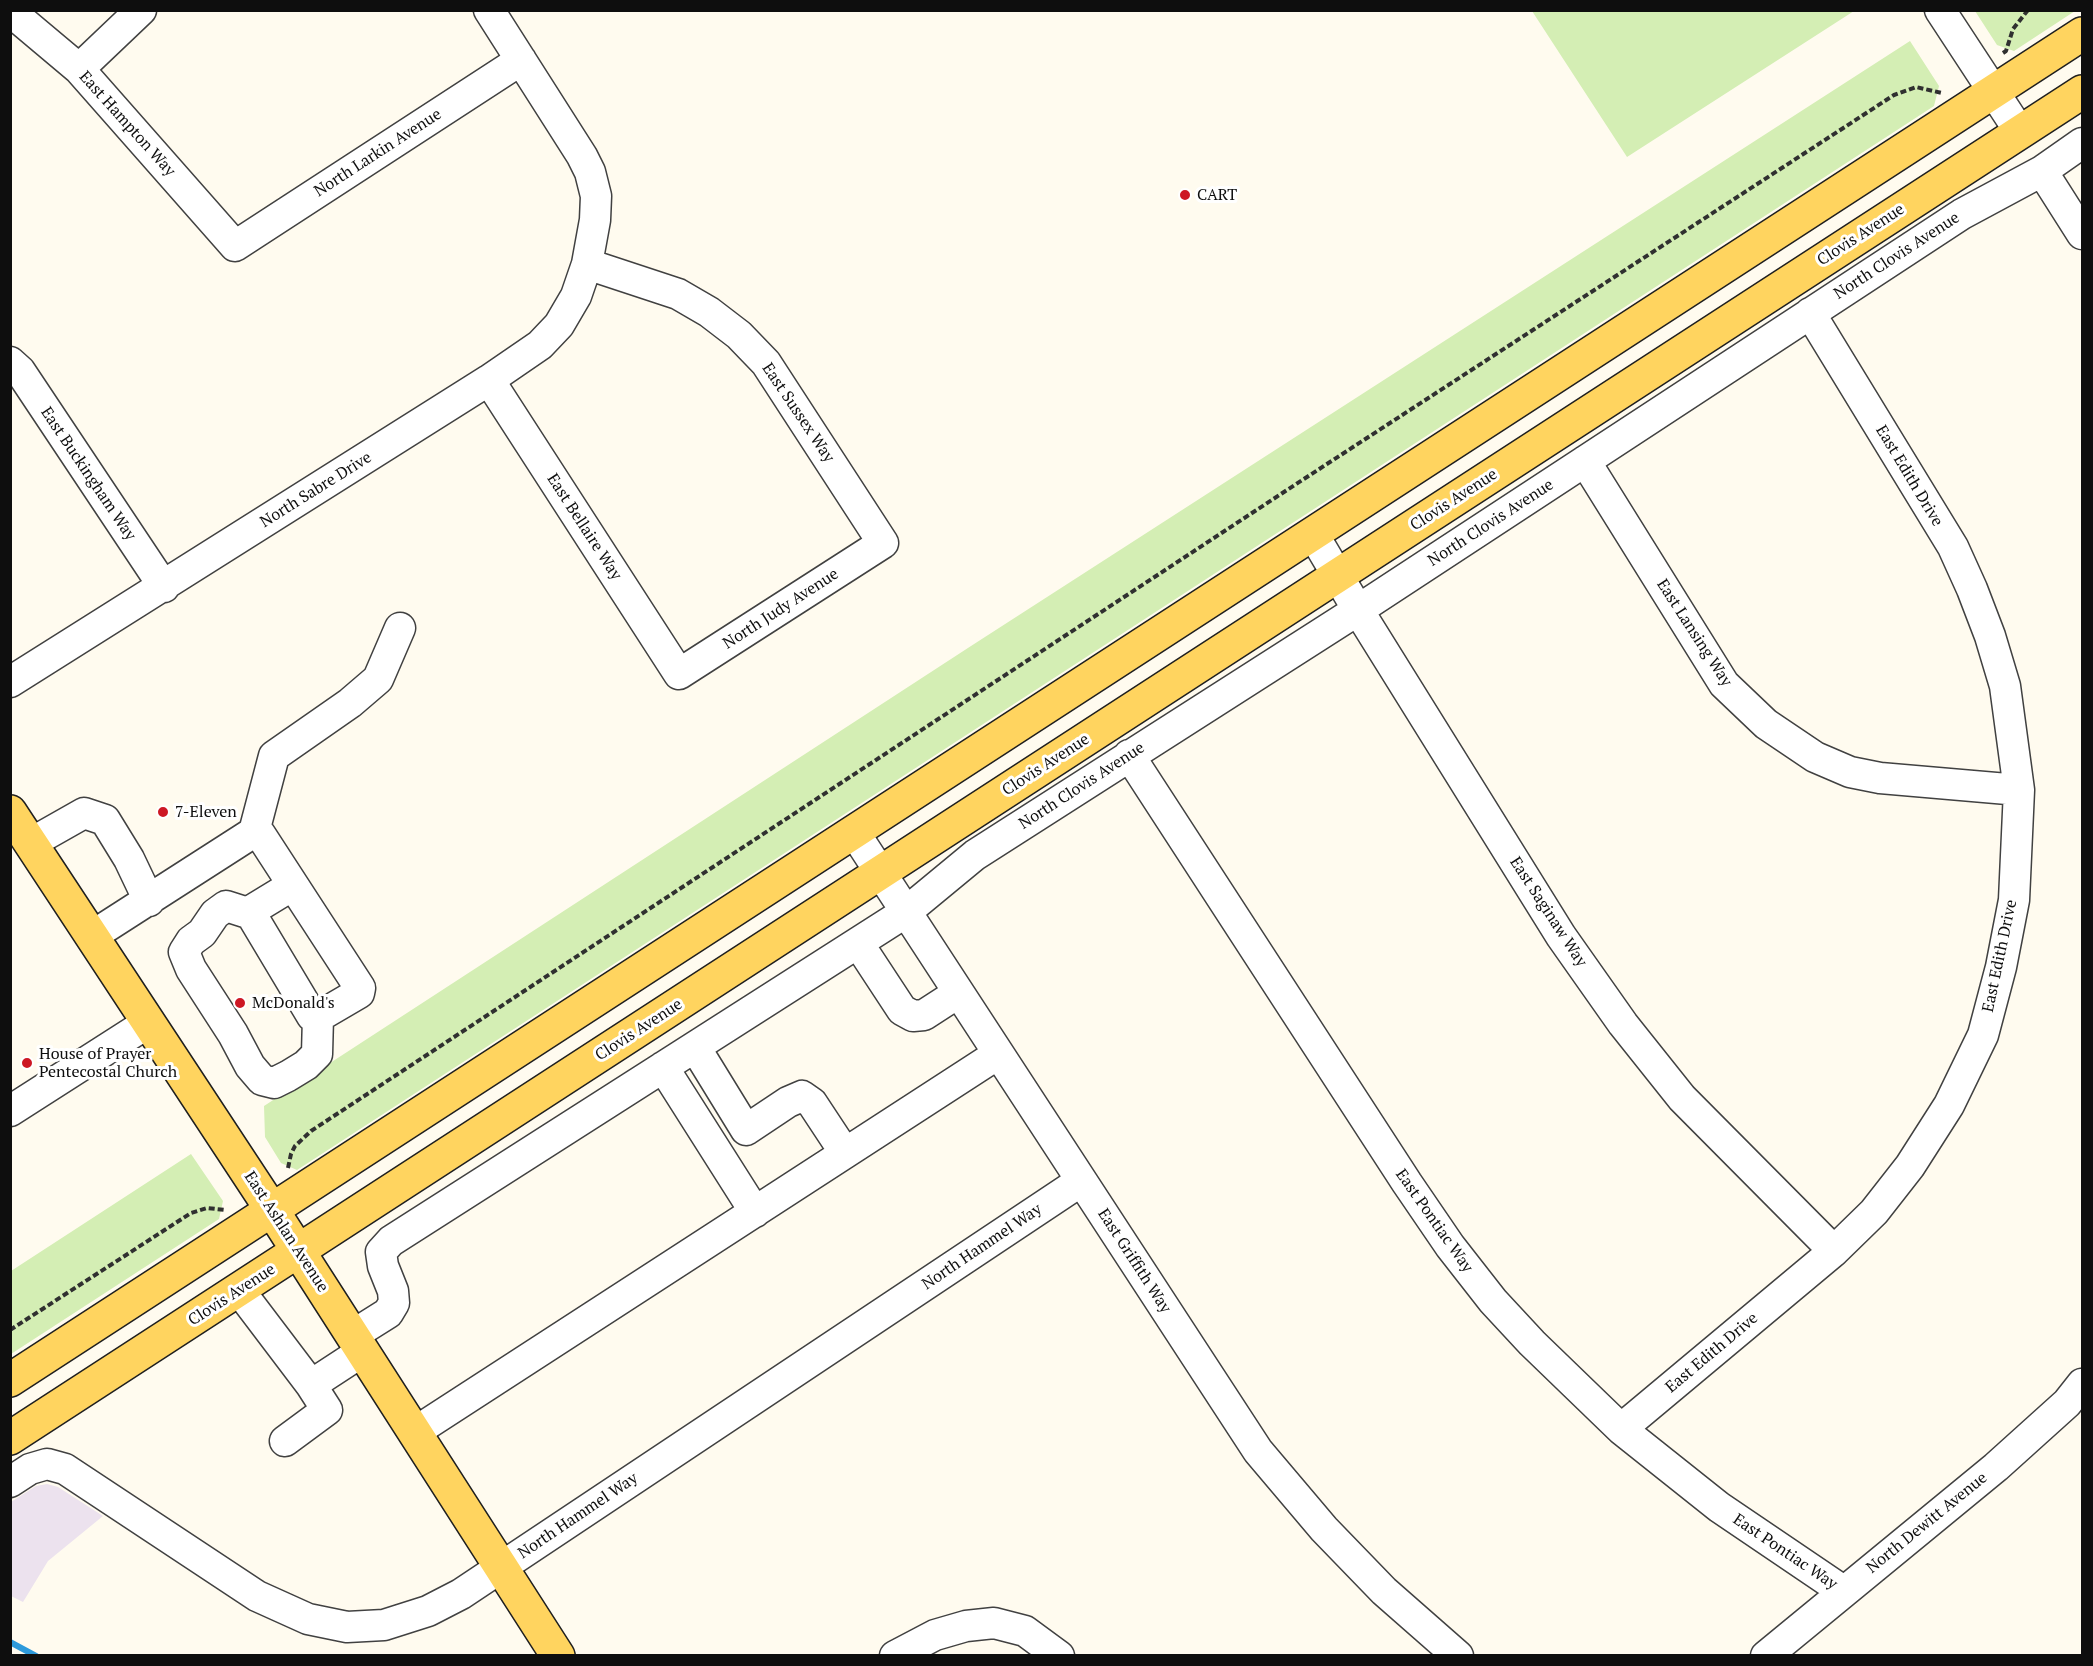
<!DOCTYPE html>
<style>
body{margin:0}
#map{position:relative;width:2093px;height:1666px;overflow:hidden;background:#fffbef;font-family:"PT Serif",serif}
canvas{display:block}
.frame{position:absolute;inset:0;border:12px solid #0e0e0e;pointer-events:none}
</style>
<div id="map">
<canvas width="2093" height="1666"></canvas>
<div class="frame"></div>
</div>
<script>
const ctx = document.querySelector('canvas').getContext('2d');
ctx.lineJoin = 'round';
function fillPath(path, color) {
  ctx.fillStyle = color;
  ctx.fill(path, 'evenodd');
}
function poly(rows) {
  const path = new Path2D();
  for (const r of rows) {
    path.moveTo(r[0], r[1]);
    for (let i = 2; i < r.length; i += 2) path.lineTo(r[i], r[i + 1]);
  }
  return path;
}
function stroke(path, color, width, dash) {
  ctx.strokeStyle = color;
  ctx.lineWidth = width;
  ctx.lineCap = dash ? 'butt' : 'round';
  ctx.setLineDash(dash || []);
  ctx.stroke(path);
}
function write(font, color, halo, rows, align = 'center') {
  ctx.font = font + ' "PT Serif",serif';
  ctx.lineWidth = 6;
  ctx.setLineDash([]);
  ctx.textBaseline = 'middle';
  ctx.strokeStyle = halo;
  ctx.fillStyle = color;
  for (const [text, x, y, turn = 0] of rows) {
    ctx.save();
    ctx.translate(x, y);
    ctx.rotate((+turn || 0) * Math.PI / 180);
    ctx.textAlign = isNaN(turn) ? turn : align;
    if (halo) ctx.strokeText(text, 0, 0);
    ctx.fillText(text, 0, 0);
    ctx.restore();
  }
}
const industrial = poly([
 [47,1484,58,1487,103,1516,48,1561,23,1602,11,1596,11,1502,36,1486]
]);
const green = poly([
 [1532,11,1854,11,1627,157],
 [1975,11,2075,11,2014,51,1997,45],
 [1910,41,1939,86,1934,106,297,1170,281,1163,265,1137,264,1106,971,646],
 [191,1154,223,1201,219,1219,11,1354,11,1271]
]);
const stream = poly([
 [10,1642,36,1656]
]);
const path = poly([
 [2003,53,2006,51,2013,29,2028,10],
 [288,1168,291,1154,295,1146,311,1131,1287,490,1894,95,1916,87,1942,93],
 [10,1330,191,1213,207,1208,225,1210]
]);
const minor = poly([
 [489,10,582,156,590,172,596,196,595,220,587,264,678,294,709,312,739,335,766,363,883,543,679,674,489,380],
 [1940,10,2020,132],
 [10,11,79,69,235,246,521,60],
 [79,69,141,10],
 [2042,171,2082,234],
 [10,362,20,371,164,587],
 [1585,461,1724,684,1766,724,1815,757,1850,772,1880,778,2019,790],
 [1313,534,1358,610,1561,936,1623,1024,1682,1098,1834,1251],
 [10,682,489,380,540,345,559,325,576,296,587,264],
 [1129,755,1407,1183,1450,1246,1493,1301,1532,1343,1621,1429,1719,1507,1843,1591],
 [254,832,274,756,350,703,378,679,400,628],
 [854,832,1258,1451,1324,1529,1384,1591,1458,1656],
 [31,843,84,813,105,820,129,859,149,901],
 [251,914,226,906,215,914,202,933,191,941,184,952,191,969,233,1034,250,1066,262,1080,274,1083,288,1076,306,1065,317,1054,318,1017],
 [92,936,254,832,260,834,360,988,359,993,318,1017,312,1016,251,914,252,910,293,885],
 [858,943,902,1010,913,1016,924,1015,958,993],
 [695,1047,746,1130,788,1102,802,1096,812,1103,845,1153],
 [663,1067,755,1212],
 [10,1111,149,1022],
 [239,1290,311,1385,327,1410,285,1441],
 [353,1335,388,1313,394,1303,393,1291,383,1266,381,1252,391,1241,906,912,975,855,1358,610,1962,214,2042,171,2082,143],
 [311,1385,363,1351],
 [1621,1429,1834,1251,1874,1212,1910,1166,1949,1105,1983,1035,2001,967,2014,900,2019,790,2005,686,1990,636,1972,589,1953,547,1810,313],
 [415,1432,998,1054],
 [10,1482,30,1469,47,1464,65,1469,257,1596,308,1619,347,1627,384,1625,428,1611,461,1594,1081,1181],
 [895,1656,935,1635,966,1626,994,1623,1025,1631,1059,1656],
 [1766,1656,1996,1467,2067,1403,2082,1384]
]);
const major = poly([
 [10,812,272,1210,558,1656],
 [10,1380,2082,34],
 [10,1438,2082,92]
]);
const markers = [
 [1185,195,6,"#cd1724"],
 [163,812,6,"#cd1724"],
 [240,1003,6,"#cd1724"],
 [27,1063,6,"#cd1724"]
];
const streetNames = [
 ["East Hampton Way",127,124,48],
 ["North Larkin Avenue",378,153,-33],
 ["Clovis Avenue",1861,235,-33],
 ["North Clovis Avenue",1897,256,-33],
 ["East Sussex Way",798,413,56],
 ["East Buckingham Way",88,474,56],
 ["East Edith Drive",1909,476,59],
 ["North Sabre Drive",316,490,-32],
 ["Clovis Avenue",1454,500,-33],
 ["North Clovis Avenue",1491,523,-33],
 ["East Bellaire Way",584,527,57],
 ["North Judy Avenue",781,609,-33],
 ["East Lansing Way",1694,633,57],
 ["Clovis Avenue",1046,765,-33],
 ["North Clovis Avenue",1082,786,-33],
 ["East Saginaw Way",1548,912,57],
 ["East Edith Drive",2000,956,-78],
 ["Clovis Avenue",639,1030,-33],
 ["East Pontiac Way",1434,1221,55],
 ["East Ashlan Avenue",286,1232,57],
 ["North Hammel Way",982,1247,-34],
 ["East Griffith Way",1134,1261,57],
 ["Clovis Avenue",232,1295,-33],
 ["East Edith Drive",1712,1353,-40],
 ["North Hammel Way",578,1516,-34],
 ["North Dewitt Avenue",1927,1523,-39],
 ["East Pontiac Way",1785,1552,34]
];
const poiNames = [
 ["CART",1197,195],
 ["7-Eleven",175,812],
 ["McDonald's",252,1003],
 ["House of Prayer",39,1054],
 ["Pentecostal Church",39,1072]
];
fillPath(industrial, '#ece2ee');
fillPath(green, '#d4eeb4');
stroke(stream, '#2d9adb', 6);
stroke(minor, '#414141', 33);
stroke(major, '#1f1f1f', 36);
stroke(path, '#303030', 4, [6, 3]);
stroke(minor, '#fff', 30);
stroke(major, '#ffd45f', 33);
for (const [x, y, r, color] of markers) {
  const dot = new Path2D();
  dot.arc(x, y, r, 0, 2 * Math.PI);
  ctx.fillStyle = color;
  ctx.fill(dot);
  stroke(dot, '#fff', 2);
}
write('16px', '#0e0e0e', '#fff', streetNames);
write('16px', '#0e0e0e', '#fff', poiNames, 'left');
</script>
